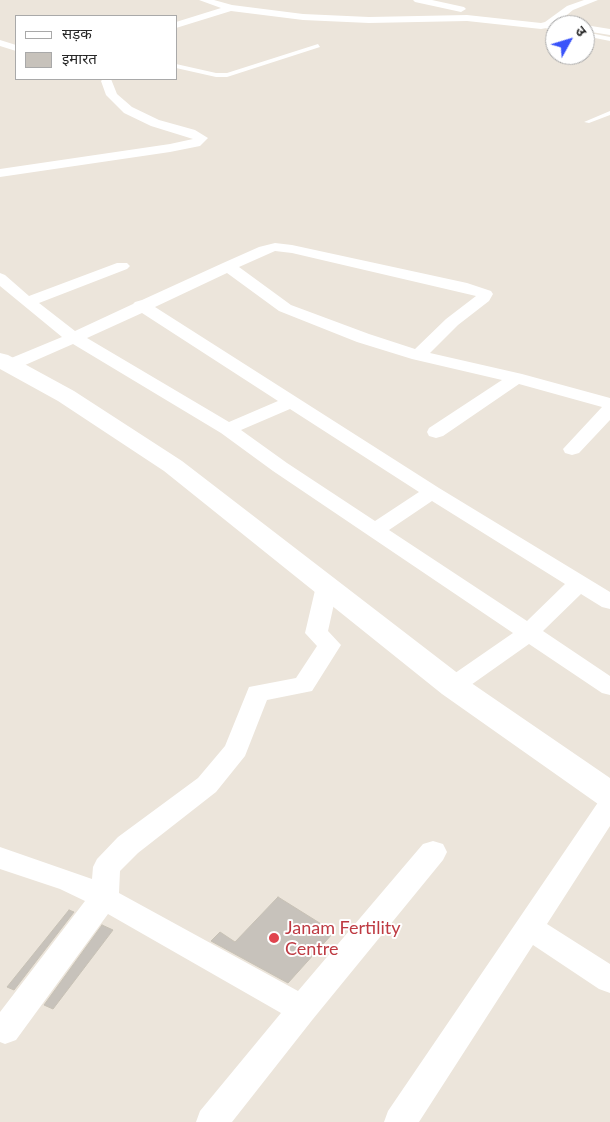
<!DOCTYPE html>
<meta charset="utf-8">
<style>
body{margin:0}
#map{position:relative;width:610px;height:1122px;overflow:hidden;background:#ece5db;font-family:Lato,"Noto Sans Devanagari",sans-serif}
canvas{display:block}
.legend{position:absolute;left:15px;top:15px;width:162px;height:65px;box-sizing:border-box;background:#fff;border:1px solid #a9a9a9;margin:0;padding:6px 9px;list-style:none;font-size:15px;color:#292929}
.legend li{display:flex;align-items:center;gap:10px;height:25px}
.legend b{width:25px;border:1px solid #a9a9a9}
.north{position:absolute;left:545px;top:15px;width:50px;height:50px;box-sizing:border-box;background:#fff;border:1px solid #a9a9a9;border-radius:50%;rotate:51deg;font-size:14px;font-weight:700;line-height:20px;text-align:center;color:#292929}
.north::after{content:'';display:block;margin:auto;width:18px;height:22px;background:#3953fa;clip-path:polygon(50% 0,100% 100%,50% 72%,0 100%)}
</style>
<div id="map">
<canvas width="610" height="1122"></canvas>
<ul class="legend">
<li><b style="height:6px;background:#fff"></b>सड़क</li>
<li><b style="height:14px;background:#c7c2bb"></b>इमारत</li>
</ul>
<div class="north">उ</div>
</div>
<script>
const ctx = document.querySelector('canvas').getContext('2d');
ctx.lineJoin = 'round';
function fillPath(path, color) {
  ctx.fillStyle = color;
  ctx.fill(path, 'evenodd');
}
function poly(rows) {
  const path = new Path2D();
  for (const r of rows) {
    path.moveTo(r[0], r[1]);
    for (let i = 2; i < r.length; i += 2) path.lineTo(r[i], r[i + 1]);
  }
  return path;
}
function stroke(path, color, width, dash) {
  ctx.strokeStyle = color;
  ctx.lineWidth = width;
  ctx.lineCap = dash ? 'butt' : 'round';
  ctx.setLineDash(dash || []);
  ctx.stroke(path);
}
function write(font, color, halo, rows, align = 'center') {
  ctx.font = font + ' Lato,sans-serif';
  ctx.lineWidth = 4;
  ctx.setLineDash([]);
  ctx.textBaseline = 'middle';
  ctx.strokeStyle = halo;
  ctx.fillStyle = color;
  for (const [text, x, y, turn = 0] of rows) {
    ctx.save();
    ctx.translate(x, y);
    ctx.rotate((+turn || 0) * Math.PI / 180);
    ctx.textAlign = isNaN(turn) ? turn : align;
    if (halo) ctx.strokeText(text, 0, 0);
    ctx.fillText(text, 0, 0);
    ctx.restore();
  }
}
const building = poly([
 [278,897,334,932,288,983,211,941,220,932,235,942,278,897],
 [69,910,74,912,14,990,7,987,69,910],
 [102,925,113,930,53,1009,44,1005,102,925]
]);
const service = poly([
 [542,25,555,27,555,31,542,27,542,25],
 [585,32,610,37,610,41,585,36,585,32],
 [318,44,320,47,227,77,216,77,176,68,176,64,216,73,227,73,318,44],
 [610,111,610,115,589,123,584,122,610,111]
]);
const minor = poly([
 [199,0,214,0,232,5,303,14,369,17,467,15,541,23,545,22,567,6,584,0,598,0,573,10,552,27,541,29,467,21,369,23,303,20,231,11,176,28,176,22,221,8,199,0],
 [413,0,432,0,464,7,466,9,461,12,415,2,413,0],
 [585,25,610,29,610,35,585,31,585,25],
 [0,40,16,45,16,51,0,46,0,40],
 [103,79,111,79,117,94,132,107,159,120,195,130,208,138,200,146,170,152,0,177,0,169,170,144,193,139,151,126,124,113,106,95,101,81,103,79],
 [275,243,292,245,467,283,491,291,493,294,489,301,458,325,430,353,522,374,610,398,610,420,579,453,572,455,565,453,563,449,602,407,519,384,443,436,436,438,429,436,427,432,429,428,502,380,412,359,357,342,279,311,227,273,155,307,439,488,610,592,610,609,602,607,581,594,543,631,610,676,610,695,602,693,529,644,461,692,453,694,445,692,441,686,445,680,513,633,273,471,221,433,73,344,16,369,10,370,4,369,1,365,4,361,62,337,0,286,0,273,5,275,29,296,117,263,127,263,130,266,127,269,39,303,75,331,133,304,135,302,142,300,223,263,259,247,275,243],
 [275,251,292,253,476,296,446,319,415,349,369,334,291,305,239,267,275,251],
 [142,313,278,401,229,422,87,338,142,313],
 [290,409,419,492,375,521,287,463,241,430,290,409],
 [432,501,565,584,527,621,389,530,432,501],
 [327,579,335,581,338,586,328,631,341,645,312,691,267,700,245,756,216,792,138,853,120,871,119,893,298,991,423,844,433,841,443,844,447,852,443,860,313,1019,232,1122,196,1122,200,1111,281,1013,108,914,16,1040,5,1044,0,1042,0,1012,85,901,60,889,0,869,0,847,92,879,93,867,97,859,118,837,198,778,225,746,249,687,296,678,317,646,305,633,316,586,319,581,327,579],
 [610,795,610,826,547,924,610,964,610,993,599,989,533,945,419,1122,384,1122,388,1111,601,798,610,795]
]);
const tertiary = poly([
 [0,353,8,355,74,391,182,461,464,678,610,778,610,808,598,804,442,694,164,471,58,401,0,369,0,353]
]);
const markers = [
 [274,938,6,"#e0444e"]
];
const nearHealthnames = [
 ["Janam Fertility",285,928],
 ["Centre",285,949]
];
fillPath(building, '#c7c2bb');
stroke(building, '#c7c1b5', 1);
fillPath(service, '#fff');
fillPath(minor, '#fff');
fillPath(tertiary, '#fff');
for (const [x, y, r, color] of markers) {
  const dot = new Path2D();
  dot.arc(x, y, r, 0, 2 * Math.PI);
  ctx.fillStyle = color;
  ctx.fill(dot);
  stroke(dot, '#fff', 2);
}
write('18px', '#be3a42', '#fff', nearHealthnames, 'left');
</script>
